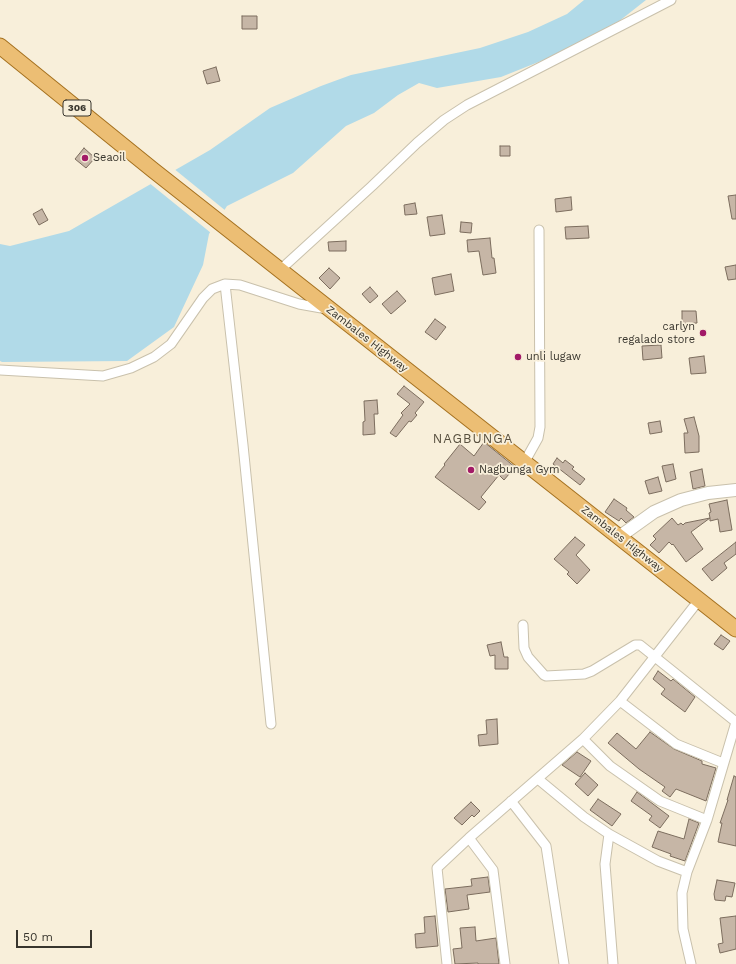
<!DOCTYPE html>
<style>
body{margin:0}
#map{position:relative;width:736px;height:964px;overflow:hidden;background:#f8efda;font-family:"Work Sans",sans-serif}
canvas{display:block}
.scale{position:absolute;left:16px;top:930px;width:76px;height:18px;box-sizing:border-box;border:2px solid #38352d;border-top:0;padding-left:5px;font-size:12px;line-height:14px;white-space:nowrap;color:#38352d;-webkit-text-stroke:3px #f8efda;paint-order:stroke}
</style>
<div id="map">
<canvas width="736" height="964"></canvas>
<div class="scale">50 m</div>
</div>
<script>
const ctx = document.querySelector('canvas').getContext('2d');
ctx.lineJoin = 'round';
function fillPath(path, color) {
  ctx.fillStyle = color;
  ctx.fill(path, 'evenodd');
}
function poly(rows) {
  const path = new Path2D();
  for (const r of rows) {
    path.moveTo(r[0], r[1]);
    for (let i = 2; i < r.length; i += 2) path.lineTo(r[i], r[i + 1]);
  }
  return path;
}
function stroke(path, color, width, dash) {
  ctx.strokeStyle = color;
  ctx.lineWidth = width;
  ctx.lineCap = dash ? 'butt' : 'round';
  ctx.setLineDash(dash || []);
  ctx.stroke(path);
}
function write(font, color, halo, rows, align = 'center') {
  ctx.font = font + ' "Work Sans",sans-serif';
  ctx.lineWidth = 3.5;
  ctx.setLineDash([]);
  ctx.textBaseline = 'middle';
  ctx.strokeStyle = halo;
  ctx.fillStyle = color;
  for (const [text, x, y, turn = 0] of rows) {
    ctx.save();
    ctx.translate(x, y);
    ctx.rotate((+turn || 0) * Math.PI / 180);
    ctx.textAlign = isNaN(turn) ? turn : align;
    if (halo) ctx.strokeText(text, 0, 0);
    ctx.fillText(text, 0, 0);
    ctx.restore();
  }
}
const water = poly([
 [584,0,646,0,604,33,546,59,501,77,437,88,419,83,398,95,374,113,346,126,293,173,227,206,209,234,203,265,174,327,127,361,2,362,0,361,0,244,10,246,69,231,210,150,270,108,321,86,351,75,480,48,528,32,567,14]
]);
const pier = poly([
 [173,168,226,211,211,233,148,182]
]);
const building = poly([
 [242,16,257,16,257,29,242,29,242,16],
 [216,67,220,81,207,84,203,71,216,67],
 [500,146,510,146,510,156,500,156,500,146],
 [84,148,95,158,86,168,75,159,84,148],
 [736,195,736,219,732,219,728,196,736,195],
 [571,197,572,210,556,212,555,199,571,197],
 [415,203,417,214,405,215,404,205,415,203],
 [42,209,48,220,39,225,33,214,42,209],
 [442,215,445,234,430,236,427,217,442,215],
 [461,222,472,223,471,233,460,232,461,222],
 [588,226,589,238,566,239,565,227,588,226],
 [490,238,492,258,494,258,496,273,483,275,479,251,468,252,467,240,490,238],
 [346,241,346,251,329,251,328,242,346,241],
 [736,265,736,279,728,280,725,267,736,265],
 [329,268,340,278,330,289,319,278,329,268],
 [451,274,454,291,435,295,432,278,451,274],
 [370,287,378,296,370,303,362,294,370,287],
 [397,291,406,301,391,314,382,304,397,291],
 [682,311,696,311,697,323,682,324,682,311],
 [435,319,446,327,436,340,425,332,435,319],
 [661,345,662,358,643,360,642,346,661,345],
 [704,356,706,373,691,374,689,358,704,356],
 [404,386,424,402,415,413,417,415,411,422,409,421,396,437,390,433,403,415,401,413,410,404,397,394,404,386],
 [377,400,378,414,374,414,375,434,363,435,363,422,365,421,364,401,377,400],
 [694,417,699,436,699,452,685,453,684,433,688,433,684,419,694,417],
 [660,421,662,432,650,434,648,423,660,421],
 [484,442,515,467,504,480,499,475,481,497,486,502,479,510,435,477,445,465,444,464,460,444,474,456,484,442],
 [557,458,563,463,565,460,574,467,572,469,585,479,580,485,553,464,557,458],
 [673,464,676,479,666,482,662,466,673,464],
 [702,469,705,486,693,489,690,472,702,469],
 [658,477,662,491,649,494,645,481,658,477],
 [614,499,627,508,626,510,634,517,626,523,621,518,619,521,605,512,614,499],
 [727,500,732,530,720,532,718,519,710,521,710,518,691,532,703,549,686,562,673,544,672,545,669,542,659,553,650,545,656,539,653,536,672,518,678,525,681,523,683,525,685,523,710,518,709,513,711,512,709,504,727,500],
 [575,537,585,545,576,555,590,570,577,584,567,574,569,572,554,559,575,537],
 [736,542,736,554,724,563,727,568,712,581,702,569,736,542],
 [721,635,730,641,723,650,714,644,721,635],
 [501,642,504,657,508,657,508,669,495,669,495,655,490,656,487,645,501,642],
 [658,671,671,681,673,679,695,697,685,712,661,694,665,689,653,679,658,671],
 [497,719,498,744,479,746,478,735,487,734,486,720,497,719],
 [650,732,674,749,702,761,702,764,716,768,706,801,676,789,670,797,662,791,665,787,639,769,608,743,617,733,636,749,650,732],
 [577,752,591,761,580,777,562,765,577,752],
 [585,773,598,785,588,796,575,784,585,773],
 [734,776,736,777,736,846,718,842,722,823,720,823,728,800,727,800,734,776],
 [637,792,669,816,660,828,649,820,652,816,631,801,637,792],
 [598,799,621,814,612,826,590,810,598,799],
 [471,802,480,811,474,817,472,815,462,825,454,818,471,802],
 [689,819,699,823,685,861,670,856,671,854,652,847,658,831,684,839,689,819],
 [488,877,490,892,467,895,469,909,448,912,445,889,472,886,471,879,488,877],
 [717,880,735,883,732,897,726,896,725,901,715,900,714,894,717,880],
 [435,916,438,946,416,948,415,934,425,933,424,917,435,916],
 [736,916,736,949,720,953,718,944,723,943,720,918,736,916],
 [475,927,476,941,496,938,499,964,478,964,478,963,455,964,453,949,462,948,460,928,475,927]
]);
const minor = poly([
 [280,270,372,186,417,143,444,120,467,105,671,0],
 [225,284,243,445,271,724],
 [0,370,103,376,131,368,154,357,171,344,203,298,212,289,225,284,240,285,299,304,327,309],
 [524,463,538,438,540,427,539,230],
 [523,625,524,648,528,657,544,675,546,676,584,674,592,671,635,645,640,645,736,722],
 [620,701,676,744,723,763],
 [583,739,610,766,660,801,707,820],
 [538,779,584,817,609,834,658,861,687,872],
 [511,801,546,846,564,964],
 [609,834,605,864,613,964],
 [469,838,493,870,505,964],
 [447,964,437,868,469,838,583,739,620,701,699,600],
 [691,964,683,929,682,893,687,872,707,820,736,722]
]);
const tertiary = poly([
 [619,537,654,512,681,500,708,493,736,490]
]);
const primary = poly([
 [0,46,153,170,736,629]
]);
const markers = [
 [85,158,4,"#a21a67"],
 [703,333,4,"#a21a67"],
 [518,357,4,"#a21a67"],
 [471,470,4,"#a21a67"]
];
const shields = [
 [77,108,28]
];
const shieldNames = [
 ["306",77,108]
];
const poiNames = [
 ["Seaoil",93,158],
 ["carlyn",695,327,"right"],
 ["regalado store",695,340,"right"],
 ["unli lugaw",526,357],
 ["Nagbunga Gym",479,470]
];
const streetNames = [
 ["Zambales Highway",367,339,38],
 ["Zambales Highway",622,539,38]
];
const quarterNames = [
 ["NAGBUNGA",473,439]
];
fillPath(water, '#b1dae8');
fillPath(pier, '#f8efda');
fillPath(building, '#c6b6a6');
stroke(building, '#7c6d5e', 1);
stroke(minor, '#c9c1ac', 11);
stroke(tertiary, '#c9c1ac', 14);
stroke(primary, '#a5711f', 17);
stroke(minor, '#fff', 9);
stroke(tertiary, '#fff', 12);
stroke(primary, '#ecbe74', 15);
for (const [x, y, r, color] of markers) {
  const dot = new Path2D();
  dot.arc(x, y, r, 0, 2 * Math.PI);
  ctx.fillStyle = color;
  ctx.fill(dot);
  stroke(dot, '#f8efda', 1.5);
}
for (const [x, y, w] of shields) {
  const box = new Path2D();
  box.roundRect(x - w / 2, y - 8, w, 16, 3);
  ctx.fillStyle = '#f8efda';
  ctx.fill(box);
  stroke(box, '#38352d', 1);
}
write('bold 10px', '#38352d', null, shieldNames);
write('11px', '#38352d', '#f8efda', poiNames, 'left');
write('11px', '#38352d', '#f8efda', streetNames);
ctx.letterSpacing = '1px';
write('13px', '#574f3e', '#f8efda', quarterNames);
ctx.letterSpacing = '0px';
</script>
